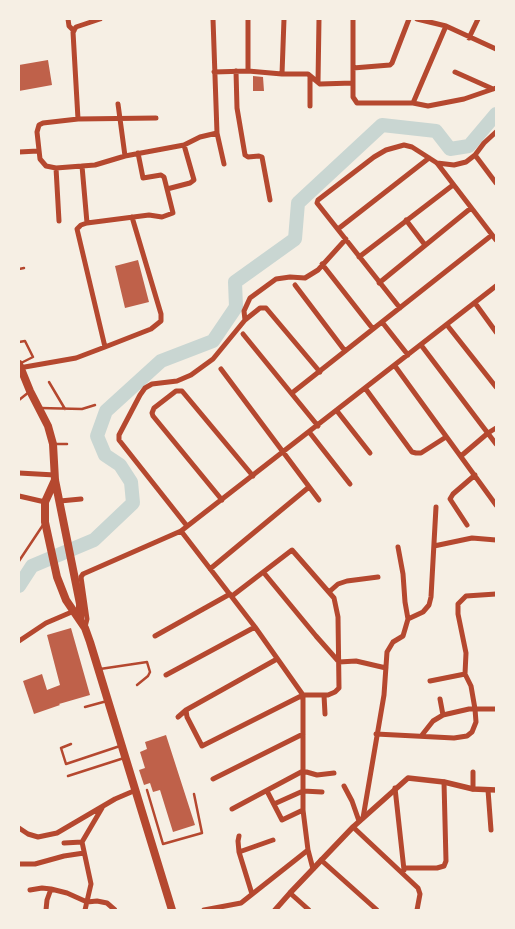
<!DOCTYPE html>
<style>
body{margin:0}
#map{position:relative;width:515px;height:929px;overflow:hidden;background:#f6efe4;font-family:Quicksand,sans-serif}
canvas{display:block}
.frame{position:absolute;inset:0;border:20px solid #f6efe4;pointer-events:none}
</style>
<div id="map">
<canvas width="515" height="929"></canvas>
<div class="frame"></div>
</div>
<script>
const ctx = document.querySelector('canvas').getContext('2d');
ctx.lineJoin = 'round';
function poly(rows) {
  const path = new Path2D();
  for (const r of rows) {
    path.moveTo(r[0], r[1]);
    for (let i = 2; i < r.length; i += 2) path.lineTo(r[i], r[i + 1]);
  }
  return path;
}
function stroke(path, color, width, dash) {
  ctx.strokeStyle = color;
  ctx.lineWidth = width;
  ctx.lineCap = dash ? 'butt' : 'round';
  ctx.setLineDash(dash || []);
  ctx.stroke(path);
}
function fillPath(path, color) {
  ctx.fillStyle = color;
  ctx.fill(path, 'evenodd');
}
const river = poly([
 [19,586,32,566,94,540,133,503,131,482,120,465,105,455,97,436,106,411,161,361,213,341,236,307,235,282,295,239,298,203,382,125,436,131,450,149,469,146,496,114]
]);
const building = poly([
 [48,60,52,85,19,91,19,65],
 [253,76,263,77,264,91,253,91],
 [138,260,149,302,125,308,115,266],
 [71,628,90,695,59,704,60,705,34,714,23,681,42,674,47,690,60,685,47,635],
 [166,735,195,825,173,832,160,790,153,792,150,783,144,785,139,770,145,768,140,752,147,749,145,742]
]);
const service = poly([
 [19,269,24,268],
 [19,342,25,341,33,357,21,363],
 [49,382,65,409],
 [19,400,29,392],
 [40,408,82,409,95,405],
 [55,444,67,444],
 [19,561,43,525],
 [100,669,147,662,150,672,148,676,137,685],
 [85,707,107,701],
 [71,744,61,748,66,764,120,746],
 [68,776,124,758],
 [147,790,163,844,202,833,194,794]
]);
const minor = poly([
 [68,19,69,26,74,31],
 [213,19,217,133,224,164],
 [248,19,248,71],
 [353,19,353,97,357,103,413,103,428,106,464,99,496,88],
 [417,19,446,26,496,49],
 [469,38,478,19],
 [353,68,390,65,392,63,409,19],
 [236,71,237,108,245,155,248,157,259,156,262,157,270,200],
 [214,72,248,71,282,74,308,74,320,84,353,83],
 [455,72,493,89],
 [282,74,284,19],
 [318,82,319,19],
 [413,103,446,26],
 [118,104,125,156],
 [310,106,310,76],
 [156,118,78,119,43,123,39,125,37,132,40,159,46,166,56,168,95,165,125,156,184,145,200,137,217,133],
 [78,119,73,32,76,27,100,19],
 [19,152,38,151],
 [475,155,496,183],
 [437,163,454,165,466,162,475,155,484,143,496,132],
 [82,166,87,223],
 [56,168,59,221],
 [167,189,190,183,194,180,184,145],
 [406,220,425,245],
 [338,229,429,158],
 [359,257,453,185],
 [322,264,373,329],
 [379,283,471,208],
 [295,285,345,351],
 [475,303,496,332],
 [400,308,317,203,318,200,374,157,386,150,404,145,412,147,437,163,496,240],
 [245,320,260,308,266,308,320,372],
 [382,322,408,355],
 [447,325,496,387],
 [243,334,318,426],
 [421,345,496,444],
 [105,347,151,329,161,321,161,314,132,217],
 [395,366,496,505],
 [19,368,76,358,105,347,77,229,81,225,87,223,149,215,162,217,173,213,164,177,161,175,143,178,138,153],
 [221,369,319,500],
 [365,388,412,452,416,453,421,453,446,437],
 [292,393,492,235],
 [337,411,370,453],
 [310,433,350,484],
 [461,456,488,433,496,428],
 [19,473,55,475],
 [19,496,45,502],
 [222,500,153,416,152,413,154,408,176,391,182,391,253,476],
 [60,501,81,499],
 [467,525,450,499,453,494,475,475],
 [187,526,119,440,119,435,140,395,145,388,152,384,177,381,191,375,213,359,245,320,244,311,250,298,276,279,290,277,305,278,318,270,346,239],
 [181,531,255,627,303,695,303,810,308,850,313,869],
 [434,546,472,538,496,540],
 [398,547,403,574,405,602,408,619],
 [210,569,309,487],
 [264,573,316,636,339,662],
 [329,592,338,584,347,581,378,577],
 [85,627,87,619,81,577,83,574,181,531,496,286],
 [155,636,230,594],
 [19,641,46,623,74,611],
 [339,662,356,661,386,668],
 [166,675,255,627],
 [430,681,465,674],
 [324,695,325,714],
 [440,699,443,715],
 [186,710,187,717,202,746,303,695,328,695,335,692,339,688,338,617,334,598,292,550,232,596],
 [178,717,186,710,277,659],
 [376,734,454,738,467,736,472,732,476,722,475,709,471,686,465,674,466,653,458,614,458,604,466,596,496,594],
 [422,735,433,721,443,715,469,709,496,709],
 [213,779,303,734],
 [344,786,352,801,359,821],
 [395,788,404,870],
 [473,789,473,772],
 [488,790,491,830],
 [267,791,282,820,303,810],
 [274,804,303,791,322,792],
 [232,809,303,771,317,775,334,773],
 [363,818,384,695,387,652,393,642,403,636,408,619,423,612,429,605,431,597,436,507],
 [353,827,418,888,420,894,417,910],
 [19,828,28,834,38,837,57,833,115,799,136,790],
 [239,836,238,841,239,852,252,894],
 [64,843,82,842],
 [239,852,273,840],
 [321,860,377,910],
 [19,864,35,864,64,856,84,853],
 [404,868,437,868,444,866,446,861,444,782],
 [30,890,42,888,51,889,67,893,87,902,97,901,107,903,115,910],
 [290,893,309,910],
 [46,910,47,900,51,889],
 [85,910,91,884,82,842,102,808],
 [204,910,241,903,308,850]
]);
const tertiary = poly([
 [275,910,290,893,353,827,408,778,444,782,473,789,496,790]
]);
const primary = poly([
 [19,364,30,391,48,426,53,444,55,480,80,604,80,620],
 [55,480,45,502,45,522,57,577,66,600,85,628,90,642,172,910]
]);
stroke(river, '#c9d6d2', 14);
fillPath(building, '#bf614a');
stroke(service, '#b5482f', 2.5);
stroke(minor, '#b5482f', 5);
stroke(tertiary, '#b5482f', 5.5);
stroke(primary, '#b5482f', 8);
</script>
